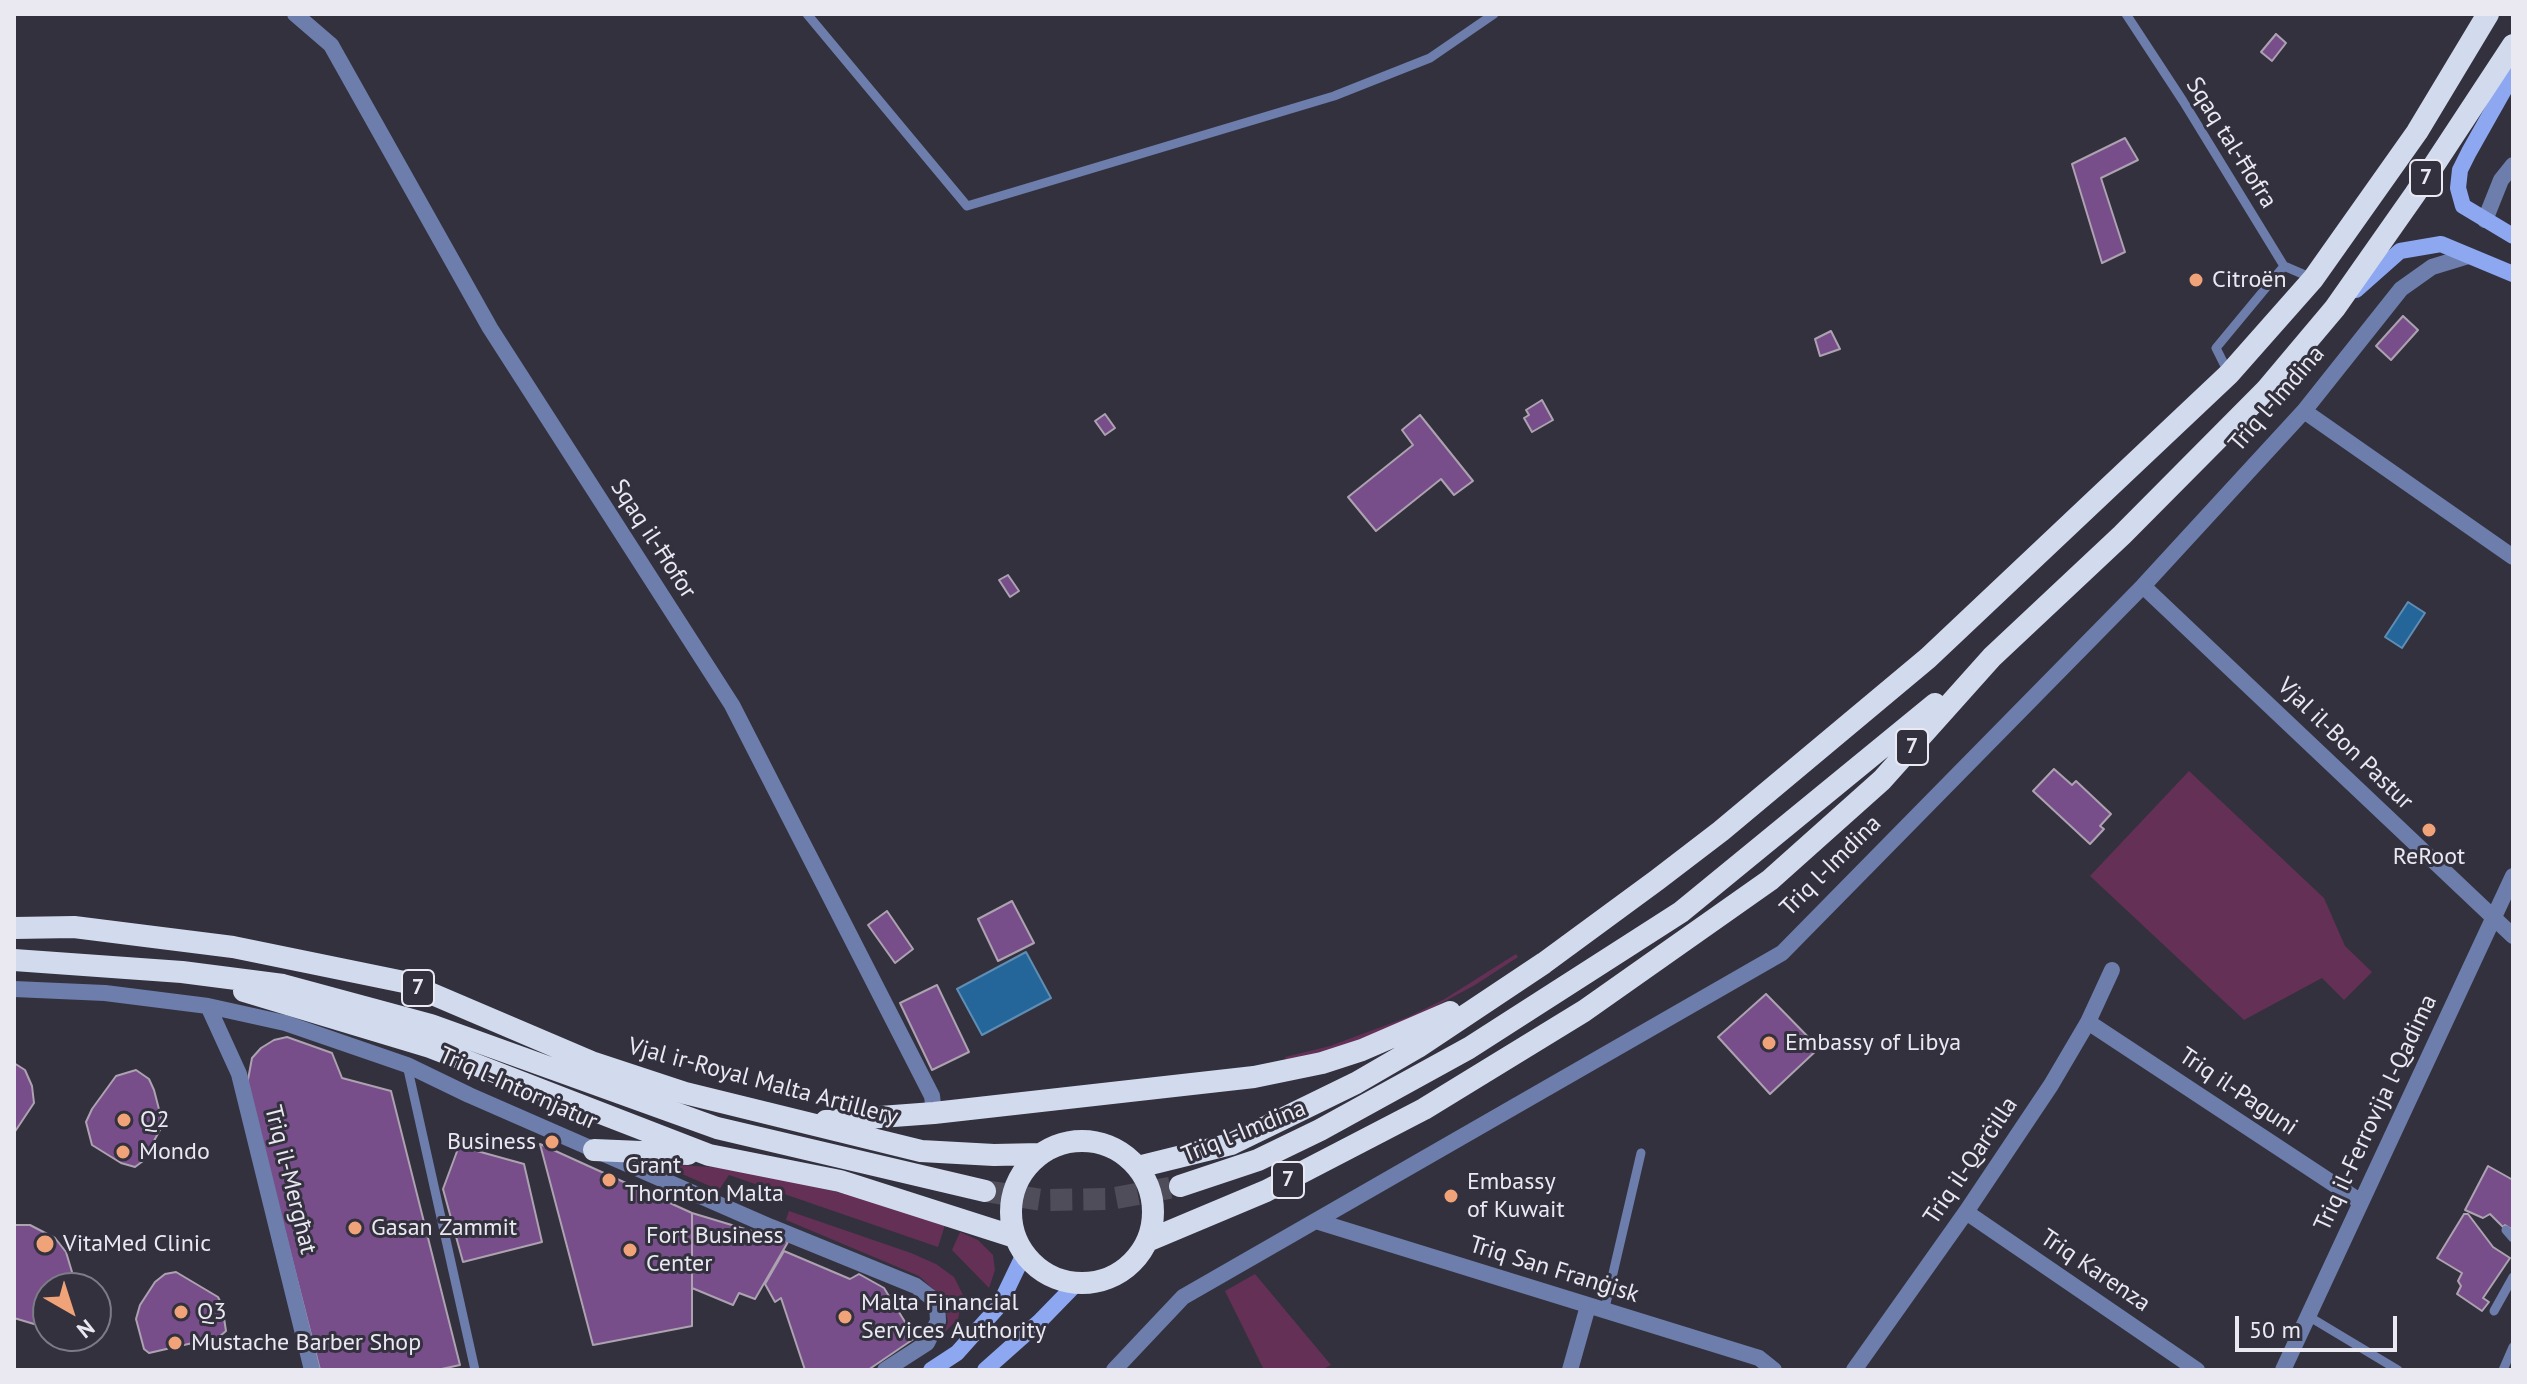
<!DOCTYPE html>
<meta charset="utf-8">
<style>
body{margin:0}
#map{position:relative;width:2527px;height:1384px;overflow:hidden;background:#33313e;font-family:"PT Sans",sans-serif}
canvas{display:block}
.frame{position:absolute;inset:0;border:16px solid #eae9f2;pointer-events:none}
.north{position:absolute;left:32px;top:1272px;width:80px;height:80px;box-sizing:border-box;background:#33313e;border:2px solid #7c7b86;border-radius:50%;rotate:141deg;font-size:22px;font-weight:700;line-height:32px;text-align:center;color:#eae9f2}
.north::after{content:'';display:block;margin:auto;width:28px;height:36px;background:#f0a279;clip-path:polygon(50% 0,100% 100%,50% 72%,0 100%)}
.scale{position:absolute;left:2235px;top:1316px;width:162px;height:36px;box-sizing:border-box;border:4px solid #eae9f2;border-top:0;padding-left:10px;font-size:24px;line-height:28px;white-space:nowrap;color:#eae9f2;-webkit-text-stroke:6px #33313e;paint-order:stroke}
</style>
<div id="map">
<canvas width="2527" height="1384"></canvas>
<div class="frame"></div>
<div class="north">N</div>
<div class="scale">50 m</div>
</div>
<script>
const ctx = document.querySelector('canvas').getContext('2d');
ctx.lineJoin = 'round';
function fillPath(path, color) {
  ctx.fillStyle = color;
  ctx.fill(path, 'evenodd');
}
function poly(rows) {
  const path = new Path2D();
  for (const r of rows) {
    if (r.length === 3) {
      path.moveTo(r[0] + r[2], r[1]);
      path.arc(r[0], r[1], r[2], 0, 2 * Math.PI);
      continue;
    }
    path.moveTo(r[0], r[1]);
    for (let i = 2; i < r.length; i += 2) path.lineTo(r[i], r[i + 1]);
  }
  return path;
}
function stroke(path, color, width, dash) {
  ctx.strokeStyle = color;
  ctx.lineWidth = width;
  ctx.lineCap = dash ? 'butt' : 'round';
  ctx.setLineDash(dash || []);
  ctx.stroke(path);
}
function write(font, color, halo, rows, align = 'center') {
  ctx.font = font + ' "PT Sans",sans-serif';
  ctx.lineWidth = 6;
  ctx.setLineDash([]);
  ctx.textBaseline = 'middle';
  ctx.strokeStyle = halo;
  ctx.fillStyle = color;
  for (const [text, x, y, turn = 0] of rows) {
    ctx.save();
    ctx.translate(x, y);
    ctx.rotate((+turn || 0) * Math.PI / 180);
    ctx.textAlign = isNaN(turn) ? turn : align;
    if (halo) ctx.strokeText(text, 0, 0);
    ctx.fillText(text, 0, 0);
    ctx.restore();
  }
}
const green = poly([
 [2189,771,2324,898,2345,946,2372,972,2344,1000,2322,978,2244,1020,2090,876],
 [1516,954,1518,957,1475,985,1410,1020,1331,1050,1286,1061,1285,1057,1330,1046,1408,1017,1443,1000],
 [677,1165,728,1168,804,1184,878,1202,946,1222,938,1247,729,1175,719,1190,675,1171],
 [789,1211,911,1253,936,1264,954,1277,963,1295,958,1319,935,1342,948,1323,944,1299,919,1276,786,1220],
 [960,1232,978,1240,993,1255,995,1270,989,1288,952,1250],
 [1255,1274,1331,1365,1321,1370,1264,1370,1225,1291]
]);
const water = poly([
 [2408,602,2425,613,2402,648,2385,637,2408,602],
 [1026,952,1051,998,982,1035,957,989,1026,952]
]);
const building = poly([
 [2276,34,2286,43,2272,61,2261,52,2276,34],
 [2125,138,2138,160,2101,178,2125,252,2102,263,2072,164,2125,138],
 [2403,316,2418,330,2391,360,2376,346,2403,316],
 [1831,331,1840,349,1820,356,1815,339,1831,331],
 [1542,400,1553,420,1532,432,1524,418,1529,415,1526,410,1542,400],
 [1105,414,1115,428,1105,435,1095,421,1105,414],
 [1420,415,1473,481,1454,495,1441,479,1376,531,1348,497,1413,445,1402,430,1420,415],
 [1008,575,1019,591,1010,597,999,580,1008,575],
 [2054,769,2072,785,2076,781,2111,814,2100,826,2104,829,2090,844,2033,791,2054,769],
 [1012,901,1034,943,998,961,978,919,1012,901],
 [887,911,913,949,895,963,868,925,887,911],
 [937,985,969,1052,932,1070,900,1003,937,985],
 [1766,994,1819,1048,1770,1094,1718,1037,1766,994],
 [287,1037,332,1053,342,1078,391,1091,460,1365,437,1370,320,1370,247,1085,252,1058,261,1048,274,1040,287,1037],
 [14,1063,25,1070,32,1086,34,1103,14,1133,14,1063],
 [136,1070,149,1079,154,1090,161,1117,161,1128,143,1161,135,1167,121,1163,92,1145,86,1122,92,1109,116,1076,136,1070],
 [540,1144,692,1213,692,1326,593,1345,540,1144],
 [459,1146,524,1164,542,1242,463,1262,443,1189,459,1146],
 [2488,1166,2513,1180,2513,1230,2505,1225,2503,1227,2490,1214,2483,1218,2465,1210,2488,1166],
 [692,1213,788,1242,755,1299,739,1293,733,1305,692,1288,692,1213],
 [2464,1214,2468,1214,2493,1247,2510,1258,2483,1298,2489,1302,2482,1311,2457,1294,2461,1286,2458,1281,2462,1273,2437,1258,2464,1214],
 [14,1225,30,1225,55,1238,66,1252,72,1272,70,1288,48,1288,48,1317,34,1324,14,1318,14,1225],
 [784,1251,850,1279,859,1274,884,1288,915,1338,868,1370,805,1370,781,1298,775,1302,765,1284,784,1251],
 [176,1272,218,1297,222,1305,226,1331,219,1337,149,1353,144,1349,136,1319,140,1305,155,1282,165,1274,176,1272]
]);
const trunkTunnel = poly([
 [985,1191,1042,1200,1110,1199,1180,1186]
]);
const service = poly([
 [807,14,967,206,1334,96,1430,58,1494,14],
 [2126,14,2183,101,2284,266,2312,278],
 [2229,374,2216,348,2284,266],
 [407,1065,475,1370],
 [2506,1230,2513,1238],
 [2494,1311,2513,1277],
 [1604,1312,1641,1153],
 [2308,1316,2398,1370],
 [2503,1370,2513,1347]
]);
const minor = poly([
 [295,14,331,45,490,328,732,705,932,1096,934,1113],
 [2485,220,2501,180,2513,165],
 [2304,411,2513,557],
 [2143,586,2513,936],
 [14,989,105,993,208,1006,285,1023,407,1065,469,1095,771,1227,916,1286,937,1302,938,1321,927,1343,885,1370],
 [208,1006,239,1074,312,1370],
 [2088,1022,2361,1202],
 [1966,1212,2197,1370],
 [1316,1221,1759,1358,1774,1370],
 [1114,1370,1183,1297,1782,953,2143,586,2304,411,2401,289,2432,267,2468,256],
 [1570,1370,1588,1306],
 [1854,1370,1966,1212,2051,1085,2088,1022,2112,970],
 [2283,1370,2513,876]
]);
const secondary = poly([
 [2513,74,2469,152,2460,170,2458,188,2463,206,2513,236],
 [2356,290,2400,251,2441,244,2513,274],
 [931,1370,957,1353,999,1306,1024,1254],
 [985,1370,1039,1322,1077,1283]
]);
const trunk = poly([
 [14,928,74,927,233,947,404,982,594,1063,685,1093,921,1151,994,1155,1041,1154],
 [14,960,182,972,283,985,431,1025,717,1128,985,1191],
 [244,991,430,1047,709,1155,840,1181,1015,1237],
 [826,1121,934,1113,1254,1077,1322,1063,1362,1050,1450,1012],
 [1082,1212,71],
 [594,1150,688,1154],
 [1138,1167,1231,1144,1356,1083,1418,1047,1544,963,1657,880,1721,831,1928,658,2229,374,2313,279,2417,132,2488,14],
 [1180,1186,1258,1160,1320,1130,1469,1048,1681,912,1935,704],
 [1147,1241,1266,1191,1424,1109,1584,1011,1770,880,1882,780,1992,657,2122,535,2266,390,2335,308,2415,194,2513,45]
]);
const markers = [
 [2196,280,8,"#f0a279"],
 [2429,830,8,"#f0a279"],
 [1769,1043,8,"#f0a279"],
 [124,1120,8,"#f0a279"],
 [552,1142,8,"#f0a279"],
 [123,1152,8,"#f0a279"],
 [609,1180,8,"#f0a279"],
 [1451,1196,8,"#f0a279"],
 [355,1228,8,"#f0a279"],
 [45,1244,10,"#f0a279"],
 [630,1250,8,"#f0a279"],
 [181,1312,8,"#f0a279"],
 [845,1317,8,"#f0a279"],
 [175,1343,8,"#f0a279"]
];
const shields = [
 [2426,178,32],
 [1912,747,32],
 [418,988,32],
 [1288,1180,32]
];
const shieldNames = [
 ["7",2426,178],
 ["7",1912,747],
 ["7",418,988],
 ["7",1288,1180]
];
const streetNames = [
 ["Sqaq tal-Ħofra",2231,143,58],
 ["Triq l-Imdina",2277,399,-49],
 ["Sqaq il-Ħofor",653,539,57],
 ["Vjal il-Bon Pastur",2345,744,44],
 ["Triq l-Imdina",1831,866,-45],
 ["Vjal ir-Royal Malta Artillery",763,1082,15],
 ["Triq l-Intornjatur",518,1089,24],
 ["Triq il-Paguni",2238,1092,34],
 ["Triq il-Ferrovija l-Qadima",2376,1113,-65],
 ["Triq l-Imdina",1244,1132,-22],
 ["Triq il-Qarċilla",1971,1161,-56],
 ["Triq il-Mergħat",290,1180,76],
 ["Triq San Franġisk",1554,1270,17],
 ["Triq Karenza",2095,1271,34]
];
const poiNames = [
 ["Citroën",2212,280],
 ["ReRoot",2429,857,"center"],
 ["Embassy of Libya",1785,1043],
 ["Q2",140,1120],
 ["Business",536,1142,"right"],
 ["Mondo",139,1152],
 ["Grant",625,1166],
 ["Thornton Malta",625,1194],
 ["Embassy",1467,1182],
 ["of Kuwait",1467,1210],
 ["Gasan Zammit",371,1228],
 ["Fort Business",646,1236],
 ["Center",646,1264],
 ["VitaMed Clinic",63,1244],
 ["Malta Financial",861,1303],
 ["Services Authority",861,1331],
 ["Q3",197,1312],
 ["Mustache Barber Shop",191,1343]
];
fillPath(green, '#643056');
fillPath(water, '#246699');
stroke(water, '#5f8db4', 2);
fillPath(building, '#784e8a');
stroke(building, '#aca2b0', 2);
stroke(trunkTunnel, '#4e4d59', 22, [22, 11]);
stroke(service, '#6d7eac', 9);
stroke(minor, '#6d7eac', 16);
stroke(secondary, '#8da7f1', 16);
stroke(trunk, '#d2daed', 22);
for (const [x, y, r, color] of markers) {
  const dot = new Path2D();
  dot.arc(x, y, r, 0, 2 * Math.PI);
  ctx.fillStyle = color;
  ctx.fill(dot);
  stroke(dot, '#33313e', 3);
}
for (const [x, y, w] of shields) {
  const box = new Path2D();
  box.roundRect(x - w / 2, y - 18, w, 36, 6);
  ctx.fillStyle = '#33313e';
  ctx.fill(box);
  stroke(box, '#eae9f2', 2);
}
write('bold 22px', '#eae9f2', null, shieldNames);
write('24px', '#eae9f2', '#33313e', streetNames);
write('24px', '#eae9f2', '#33313e', poiNames, 'left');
</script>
